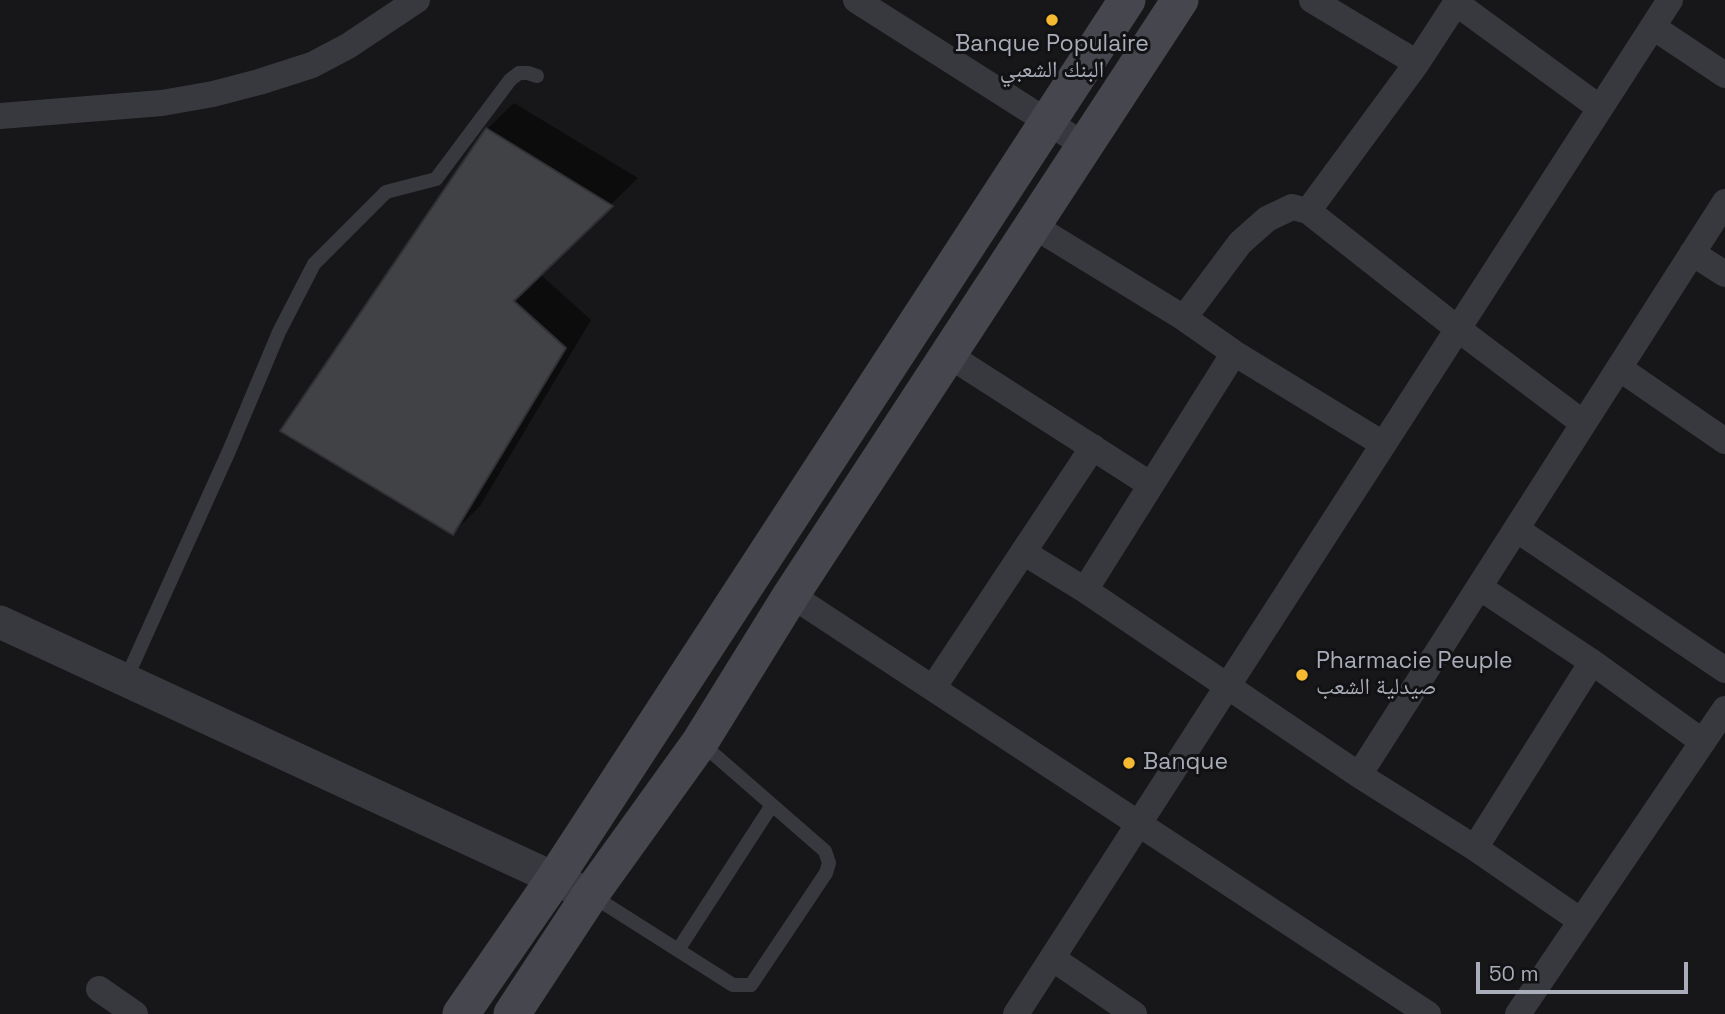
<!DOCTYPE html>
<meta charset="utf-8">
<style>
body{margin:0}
#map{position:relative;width:1725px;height:1014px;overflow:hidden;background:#171719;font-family:"Space Grotesk",sans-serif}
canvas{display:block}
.scale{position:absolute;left:1476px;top:962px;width:212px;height:32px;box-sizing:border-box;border:4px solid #a9adb9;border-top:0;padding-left:9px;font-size:21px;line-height:24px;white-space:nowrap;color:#a9adb9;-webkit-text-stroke:5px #121214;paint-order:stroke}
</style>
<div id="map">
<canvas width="1725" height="1014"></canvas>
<div class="scale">50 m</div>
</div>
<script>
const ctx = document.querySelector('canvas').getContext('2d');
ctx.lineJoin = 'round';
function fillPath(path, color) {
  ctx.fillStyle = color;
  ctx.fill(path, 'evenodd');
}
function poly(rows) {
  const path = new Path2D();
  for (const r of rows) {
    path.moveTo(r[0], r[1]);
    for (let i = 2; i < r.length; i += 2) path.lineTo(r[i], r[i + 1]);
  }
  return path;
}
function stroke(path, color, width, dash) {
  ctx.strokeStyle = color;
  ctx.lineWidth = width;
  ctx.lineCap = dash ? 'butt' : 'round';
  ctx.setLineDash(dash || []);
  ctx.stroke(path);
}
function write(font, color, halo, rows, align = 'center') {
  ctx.font = font + ' "Space Grotesk","Noto Naskh Arabic",sans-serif';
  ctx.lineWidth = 6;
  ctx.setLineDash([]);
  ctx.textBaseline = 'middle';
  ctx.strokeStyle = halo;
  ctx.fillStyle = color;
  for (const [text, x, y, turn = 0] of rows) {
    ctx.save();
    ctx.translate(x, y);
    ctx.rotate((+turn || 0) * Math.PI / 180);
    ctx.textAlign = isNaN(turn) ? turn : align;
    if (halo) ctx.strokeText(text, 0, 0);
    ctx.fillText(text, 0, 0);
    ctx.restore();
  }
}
const shadow = poly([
 [514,103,638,178,540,274,591,320,480,506,453,533,487,129]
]);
const building = poly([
 [486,128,613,206,514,301,566,348,453,535,280,431,486,128]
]);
const service = poly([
 [126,679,229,451,279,332,314,264,386,192,436,179,510,80,519,73,528,73,537,76],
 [591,895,733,985,751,985,826,873,829,863,825,851,701,743],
 [678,950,772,805]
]);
const minor = poly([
 [856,0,1084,145],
 [1312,0,1417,63],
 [1456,3,1600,108],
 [1653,27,1725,75],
 [0,116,162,103,213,94,259,82,312,65,348,46,417,0],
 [1308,211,1458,329,1583,423],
 [1032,225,1184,318,1234,353,1383,444],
 [1692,253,1725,274],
 [1184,318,1240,243,1267,219,1292,207,1308,211,1417,63,1458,0],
 [950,356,1151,485],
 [1619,368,1725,441],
 [1516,529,1725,670],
 [1023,552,1085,590,1359,775,1475,848,1581,921],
 [1479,587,1592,662,1703,742],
 [1085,590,1234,353],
 [791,595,1428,1014],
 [933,688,1093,447],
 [1359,775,1725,202],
 [1475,848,1592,662],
 [1052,958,1134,1014],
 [99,989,135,1014],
 [1016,1014,1670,0],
 [1518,1014,1725,709]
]);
const tertiary = poly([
 [0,622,590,895]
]);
const secondary = poly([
 [461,1014,555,878,1127,0],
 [512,1014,590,895,700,742,791,595,1180,0]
]);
const markers = [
 [1052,20,7,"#f5ba32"],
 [1302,675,7,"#f5ba32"],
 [1129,763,7,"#f5ba32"]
];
const poiNames = [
 ["Banque Populaire",1052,45,"center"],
 ["البنك الشعبي",1052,71,"center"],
 ["Pharmacie Peuple",1316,662],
 ["صيدلية الشعب",1316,688],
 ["Banque",1143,763]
];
fillPath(shadow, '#0007');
fillPath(building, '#414246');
stroke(building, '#313135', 2);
stroke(service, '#38393e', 14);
stroke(minor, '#38393e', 26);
stroke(tertiary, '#38393e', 33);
stroke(secondary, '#46474e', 37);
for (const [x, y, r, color] of markers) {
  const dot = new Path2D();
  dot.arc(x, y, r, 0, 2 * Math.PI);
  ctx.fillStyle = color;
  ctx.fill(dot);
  stroke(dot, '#121214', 2.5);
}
write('23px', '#a9adb9', '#121214', poiNames, 'left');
</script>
